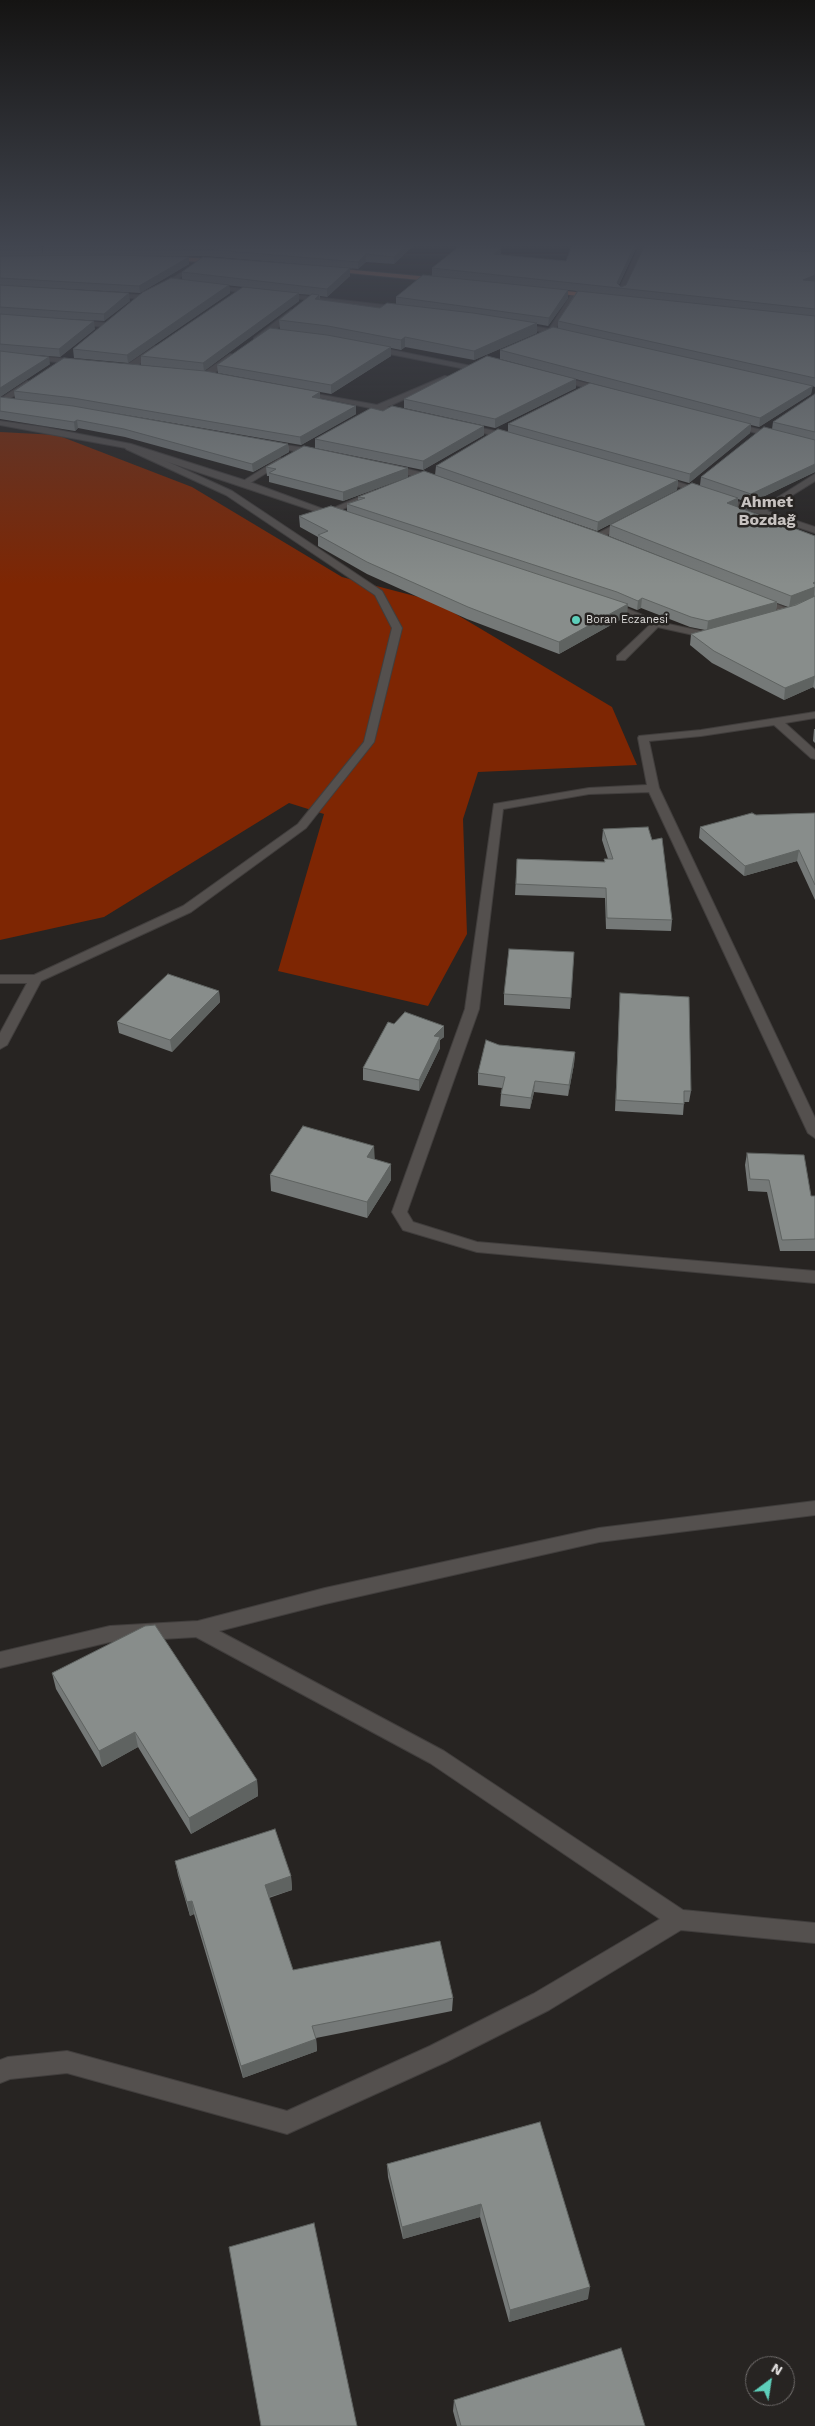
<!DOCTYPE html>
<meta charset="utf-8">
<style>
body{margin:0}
#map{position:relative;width:815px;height:2426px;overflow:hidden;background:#272422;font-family:"Work Sans",sans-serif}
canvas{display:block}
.north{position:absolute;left:745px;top:2356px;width:50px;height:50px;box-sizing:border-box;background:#272422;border:1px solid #706d6c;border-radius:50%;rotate:31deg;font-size:14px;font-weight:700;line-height:20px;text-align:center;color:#dddbda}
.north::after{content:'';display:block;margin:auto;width:18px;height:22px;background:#5dceba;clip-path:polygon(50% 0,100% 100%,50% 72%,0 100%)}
</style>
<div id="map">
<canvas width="815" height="2426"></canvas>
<div class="north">N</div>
</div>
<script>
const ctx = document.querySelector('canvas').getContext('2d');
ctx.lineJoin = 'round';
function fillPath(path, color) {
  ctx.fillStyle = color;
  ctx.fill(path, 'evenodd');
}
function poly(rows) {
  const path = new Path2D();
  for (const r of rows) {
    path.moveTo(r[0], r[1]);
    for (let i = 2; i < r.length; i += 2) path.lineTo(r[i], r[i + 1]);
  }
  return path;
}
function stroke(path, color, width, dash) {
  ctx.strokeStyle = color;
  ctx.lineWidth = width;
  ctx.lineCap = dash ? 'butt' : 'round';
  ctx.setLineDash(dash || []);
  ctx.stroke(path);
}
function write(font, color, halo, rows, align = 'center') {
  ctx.font = font + ' "Work Sans",sans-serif';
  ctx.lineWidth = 5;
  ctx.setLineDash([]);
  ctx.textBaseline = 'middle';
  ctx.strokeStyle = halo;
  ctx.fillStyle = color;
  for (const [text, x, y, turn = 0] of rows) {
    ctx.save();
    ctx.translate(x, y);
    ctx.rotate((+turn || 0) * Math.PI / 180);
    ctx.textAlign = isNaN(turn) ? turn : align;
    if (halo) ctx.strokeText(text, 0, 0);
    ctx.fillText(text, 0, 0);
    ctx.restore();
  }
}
const forest = poly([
 [0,432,57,435,192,487,342,577,434,601,612,707,637,765,478,772,463,819,467,934,428,1006,278,971,324,814,289,803,104,917,0,940]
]);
const minor = poly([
 [598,245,646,245,667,248,664,250,644,249,624,291,621,293,618,291,638,249,598,245],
 [199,262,201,265,161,289,156,288,199,262],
 [209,285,402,307,406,309,402,311,207,288,209,285],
 [110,293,141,295,145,297,141,299,108,296,110,293],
 [572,293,578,294,555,330,568,332,568,336,551,334,544,336,540,334,542,332,512,325,516,323,549,329,572,293],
 [291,310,298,312,260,342,254,342,254,338,291,310],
 [74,320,107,323,111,325,107,327,71,324,74,320],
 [155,346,162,348,134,368,128,368,128,364,155,346],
 [372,346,471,366,475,368,471,370,369,350,369,346,372,346],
 [0,353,80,360,84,362,80,364,0,357,0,353],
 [230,354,237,356,209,377,203,377,203,373,230,354],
 [445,376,452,378,387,407,408,411,409,413,405,415,296,393,300,391,377,405,445,376],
 [558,376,606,388,607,390,603,392,555,380,554,378,558,376],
 [27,381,34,383,0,405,0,399,27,381],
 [729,422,815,443,815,448,729,426,729,422],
 [464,424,513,435,514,437,510,439,461,428,461,424,464,424],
 [265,442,319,450,323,453,319,456,268,446,265,446,265,442],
 [129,444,232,491,382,591,402,628,374,742,306,828,191,912,41,981,7,1045,0,1049,0,1033,27,983,0,983,0,975,34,975,183,906,298,824,364,742,392,628,375,595,226,495,126,449,125,447,129,444],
 [280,458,287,460,247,485,240,483,280,458],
 [388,464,439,477,440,479,436,482,385,469,385,465,388,464],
 [815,474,815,481,767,511,815,527,815,533,653,478,660,476,759,509,815,474],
 [373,491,380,493,329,515,322,513,373,491],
 [627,518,630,519,630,523,601,538,593,536,627,518],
 [754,597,760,597,796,612,788,614,754,601,754,597],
 [653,622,661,624,625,660,617,660,617,656,653,622],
 [815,712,815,718,785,723,815,750,815,759,811,758,774,725,701,736,649,741,659,788,815,1118,815,1138,808,1133,649,792,589,794,503,809,479,1009,407,1212,413,1222,477,1242,815,1271,815,1283,477,1252,403,1230,392,1212,465,1009,494,804,589,788,647,785,638,738,639,736,701,730,815,712],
 [815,1501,815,1515,599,1542,325,1604,219,1631,444,1751,683,1910,815,1923,815,1943,681,1930,549,2010,446,2062,287,2134,67,2073,10,2079,0,2083,0,2060,8,2057,67,2051,287,2111,430,2046,533,1994,660,1919,430,1763,196,1637,110,1642,0,1668,0,1652,110,1626,198,1621,325,1588,599,1528,815,1501]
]);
const tertiary = poly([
 [0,421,43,427,131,444,247,481,342,516,335,518,126,448,0,425,0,421],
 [609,601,659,622,706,632,713,630,718,633,707,638,653,626,606,606,606,602,609,601]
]);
const trunk = poly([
 [169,257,218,259,221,261,218,263,167,260,169,257],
 [331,268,440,278,443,280,440,282,329,271,331,268],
 [548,289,594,294,598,296,594,298,546,292,548,289]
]);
const wall = poly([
 [0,245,40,247,42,248,43,255,0,256],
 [274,245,414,245,394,264,366,262,358,269,204,256,139,256,189,264,140,293,13,286,130,301,104,321,31,317,95,329,60,357,23,354,50,364,0,397,0,256,79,255,43,255,43,248,273,246],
 [572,245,636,245,635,251,619,285,621,287,815,252,815,387,812,386,811,394,759,427,751,425,750,433,689,483,561,447,678,480,677,490,597,531,435,475,436,466,508,432,508,424,621,391,500,359,500,350,558,328,558,321,577,291,568,290,568,298,548,326,537,324,537,333,474,360,405,347,401,350,391,348,391,356,331,394,218,373,217,365,280,329,279,320,311,295,299,294,299,301,204,371,320,399,356,414,301,445,97,410,288,444,289,452,253,472,125,437,78,428,75,431,0,419,0,397,15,399,14,391,180,369,141,365,141,356,288,292,207,283,229,285,230,293,128,363,74,358,73,349,182,280,182,272,350,268,350,276,327,297,320,296,320,300,380,308,396,304,396,297,432,276,432,268,500,255,566,261],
 [682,245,815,245,815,252],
 [576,379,576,388,495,428,404,408,404,399],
 [815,394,815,472,750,503,738,499,737,507,815,536,815,689,813,687,784,700,712,663,690,645,691,634,705,630,690,627,641,608,637,610,627,606,627,616,559,654,467,619,367,574,318,546,318,537,300,527,299,516,347,511,347,504,358,500,358,497,682,565,609,536,610,525,700,485,701,477,772,429,773,422],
 [777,603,788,607,776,610],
 [383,411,484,426,484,435,423,470,315,448,315,439],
 [266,467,408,477,343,501,269,482,269,476,267,476],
 [814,729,815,729,815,743,813,741],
 [815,813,815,900,797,861,744,876,699,838,700,827,756,815],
 [603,829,672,920,671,931,606,929,605,898,515,895,517,859,604,862,604,859,608,859,602,840],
 [574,952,570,1009,504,1005,504,994],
 [219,991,220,1002,172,1052,119,1033,117,1022],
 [620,993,691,1091,689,1102,684,1102,683,1115,615,1111],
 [394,1024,444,1026,444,1037,440,1040,440,1048,419,1091,363,1080,363,1068],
 [499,1045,575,1052,574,1064,568,1096,534,1092,530,1109,500,1106,501,1094,502,1088,478,1085,478,1073],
 [747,1153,811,1196,815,1196,815,1251,780,1251,767,1192,748,1191,745,1165],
 [374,1160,391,1180,367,1218,271,1191,270,1175],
 [52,1673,257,1780,258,1796,191,1834,138,1747,102,1767,56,1689],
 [175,1861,291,1876,292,1890,269,1898,293,1970,453,1998,452,2011,316,2038,317,2051,243,2078,194,1914,190,1916,178,1875],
 [540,2122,588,2299,509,2322,480,2217,403,2239,388,2177,387,2164],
 [454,2400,645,2426,457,2426,453,2411]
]);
const shadedWall = poly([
 [407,245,414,245,394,264,394,257],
 [635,245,636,245,635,251,617,288,617,283],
 [501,247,501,254,494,254],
 [366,254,366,262,358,269,358,262],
 [189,257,189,264,140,293,139,286],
 [350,268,350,276,327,297,327,289],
 [815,275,815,283,803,280],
 [229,285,230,293,128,363,127,355],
 [568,290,568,298,548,326,549,318],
 [129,293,130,301,104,321,104,314],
 [299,293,299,301,204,371,203,363],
 [319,295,320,304,315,299],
 [94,321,95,329,60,357,59,349],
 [537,323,537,333,474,360,474,351],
 [405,337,405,347,401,350,401,340],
 [391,347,391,356,331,394,331,385],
 [49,357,50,364,0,397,0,388],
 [576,379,576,388,495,428,495,419],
 [813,386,811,394,759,427,760,418],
 [320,392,320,400,312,397],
 [356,406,356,414,301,445,300,437],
 [77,420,78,428,75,431,74,422],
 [751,424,750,433,689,483,690,474],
 [484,426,484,435,423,470,423,461],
 [288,444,289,452,253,472,252,464],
 [815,464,815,472,750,503,751,494],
 [408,468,408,477,343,501,343,492],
 [678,480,677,490,597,531,598,522],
 [738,498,737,509,727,503],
 [815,582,814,597,789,607,791,596],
 [642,598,641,608,637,610,638,601],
 [777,602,776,611,707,630,708,621],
 [628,604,627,616,559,654,559,642],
 [815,676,813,687,784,700,785,688],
 [799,850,797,861,744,876,745,866],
 [219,991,220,1002,172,1052,170,1040],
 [444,1026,444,1037,440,1040,440,1048,419,1091,419,1080,434,1036],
 [575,1052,574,1064,568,1096,569,1085],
 [535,1081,534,1092,530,1109,531,1098],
 [374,1146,375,1162,367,1157],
 [391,1164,391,1180,367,1218,367,1202],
 [135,1732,138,1747,102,1767,99,1751],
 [257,1780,258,1796,191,1834,189,1818],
 [291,1876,292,1890,266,1898,265,1885],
 [192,1901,194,1914,190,1916,187,1902],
 [316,2039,317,2051,243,2078,241,2066],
 [481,2204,480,2217,403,2239,402,2227],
 [590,2287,588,2299,509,2322,510,2310]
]);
const building = poly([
 [0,245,38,245,42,248,0,249,0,245],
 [45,245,273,245,273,246,274,245,407,245,394,257,366,254,358,262,204,249,43,248,45,245],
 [461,245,480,245,501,247,494,254,566,261,572,245,635,245,617,283,621,287,626,285,645,245,674,245,815,252,815,275,803,280,815,281,815,309,432,268,461,245],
 [113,255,189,257,139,286,0,278,0,256,113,255],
 [203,257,350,268,327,289,182,272,203,257],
 [423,275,568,290,549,318,396,297,423,275],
 [171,278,229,285,127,355,73,349,143,292,171,278],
 [0,285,129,293,104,314,0,307,0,285],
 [243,287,299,293,203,363,141,356,243,287],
 [578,291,815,316,815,378,558,321,578,291],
 [312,294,319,295,315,299,380,308,387,303,473,313,537,323,474,351,405,337,401,340,328,326,279,320,312,294],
 [0,314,94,321,59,349,0,344,0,314],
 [553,327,813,386,760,418,500,350,553,327],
 [270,328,327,335,391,347,331,385,217,365,270,328],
 [0,351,49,357,0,388,0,351],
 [487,356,576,379,495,419,404,399,487,356],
 [64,358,205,371,320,392,312,397,356,406,300,437,73,398,14,391,64,358],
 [590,383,751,424,690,474,508,424,590,383],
 [815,394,815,432,773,422,815,394],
 [0,397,73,406,288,444,252,464,124,429,77,420,74,422,0,411,0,397],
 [392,406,484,426,423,461,315,439,371,408,383,411,392,406],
 [764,427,815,440,815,464,751,494,701,477,764,427],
 [498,429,678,480,598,522,436,466,498,429],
 [304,446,408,468,343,492,269,473,276,469,266,467,304,446],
 [424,471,595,531,777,602,708,621,691,617,642,598,638,601,617,592,347,504,365,498,358,497,424,471],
 [692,483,738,498,727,503,815,536,815,582,813,583,815,584,815,587,791,596,610,525,692,483],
 [331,506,628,604,559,642,468,607,367,562,318,535,328,531,299,516,331,506],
 [815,596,815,676,785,688,714,651,691,634,796,605,815,596],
 [752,813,756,815,815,813,815,885,799,850,745,866,700,827,752,813],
 [648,827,652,840,662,838,672,920,607,918,606,888,516,884,517,859,605,862,604,859,613,859,603,829,648,827],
 [509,949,574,952,571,998,504,994,509,949],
 [168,974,219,991,170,1040,117,1022,168,974],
 [620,993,689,997,691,1091,684,1091,684,1104,616,1100,620,993],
 [405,1012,444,1026,434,1036,440,1037,419,1080,363,1068,388,1022,394,1024,405,1012],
 [486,1040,499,1045,575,1052,569,1085,535,1081,531,1098,501,1094,505,1077,478,1073,486,1040],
 [303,1126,374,1146,367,1157,391,1164,367,1202,270,1175,303,1126],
 [747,1153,804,1155,811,1196,815,1196,815,1239,782,1240,769,1180,750,1179,747,1153],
 [155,1625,257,1780,189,1818,135,1732,99,1751,52,1673,145,1626,155,1625],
 [275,1829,291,1876,265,1885,293,1970,440,1941,453,1998,312,2026,316,2039,241,2066,192,1901,187,1902,175,1861,275,1829],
 [540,2122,590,2287,510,2310,481,2204,402,2227,387,2164,540,2122],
 [314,2223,357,2426,261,2426,229,2247,314,2223],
 [621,2348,645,2426,461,2426,454,2400,621,2348]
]);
const markers = [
 [576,620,5,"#5dceba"]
];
const farPoinames = [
 ["Boran Eczanesi",586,620]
];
const farDistrictnames = [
 ["Ahmet",767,502],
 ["Bozdağ",767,520]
];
fillPath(forest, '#7e2603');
stroke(minor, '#413e3d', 2);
stroke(tertiary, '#413e3d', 2);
stroke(trunk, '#413e3d', 2);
fillPath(minor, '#54504e');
fillPath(tertiary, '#54504e');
fillPath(trunk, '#b96e55');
fillPath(wall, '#757978');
fillPath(shadedWall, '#5f6361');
fillPath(building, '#888d8b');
stroke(building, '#5f6361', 1);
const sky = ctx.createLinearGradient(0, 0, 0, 585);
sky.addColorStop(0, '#151413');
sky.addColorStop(0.42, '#41454f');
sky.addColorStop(1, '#41454f00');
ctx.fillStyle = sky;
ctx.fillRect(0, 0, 815, 585);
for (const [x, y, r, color] of markers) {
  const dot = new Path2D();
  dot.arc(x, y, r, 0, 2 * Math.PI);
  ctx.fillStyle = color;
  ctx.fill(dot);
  stroke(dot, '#272422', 2);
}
write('11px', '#dddbda', '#272422', farPoinames, 'left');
write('bold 16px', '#c8c3c1', '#272422', farDistrictnames);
</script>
